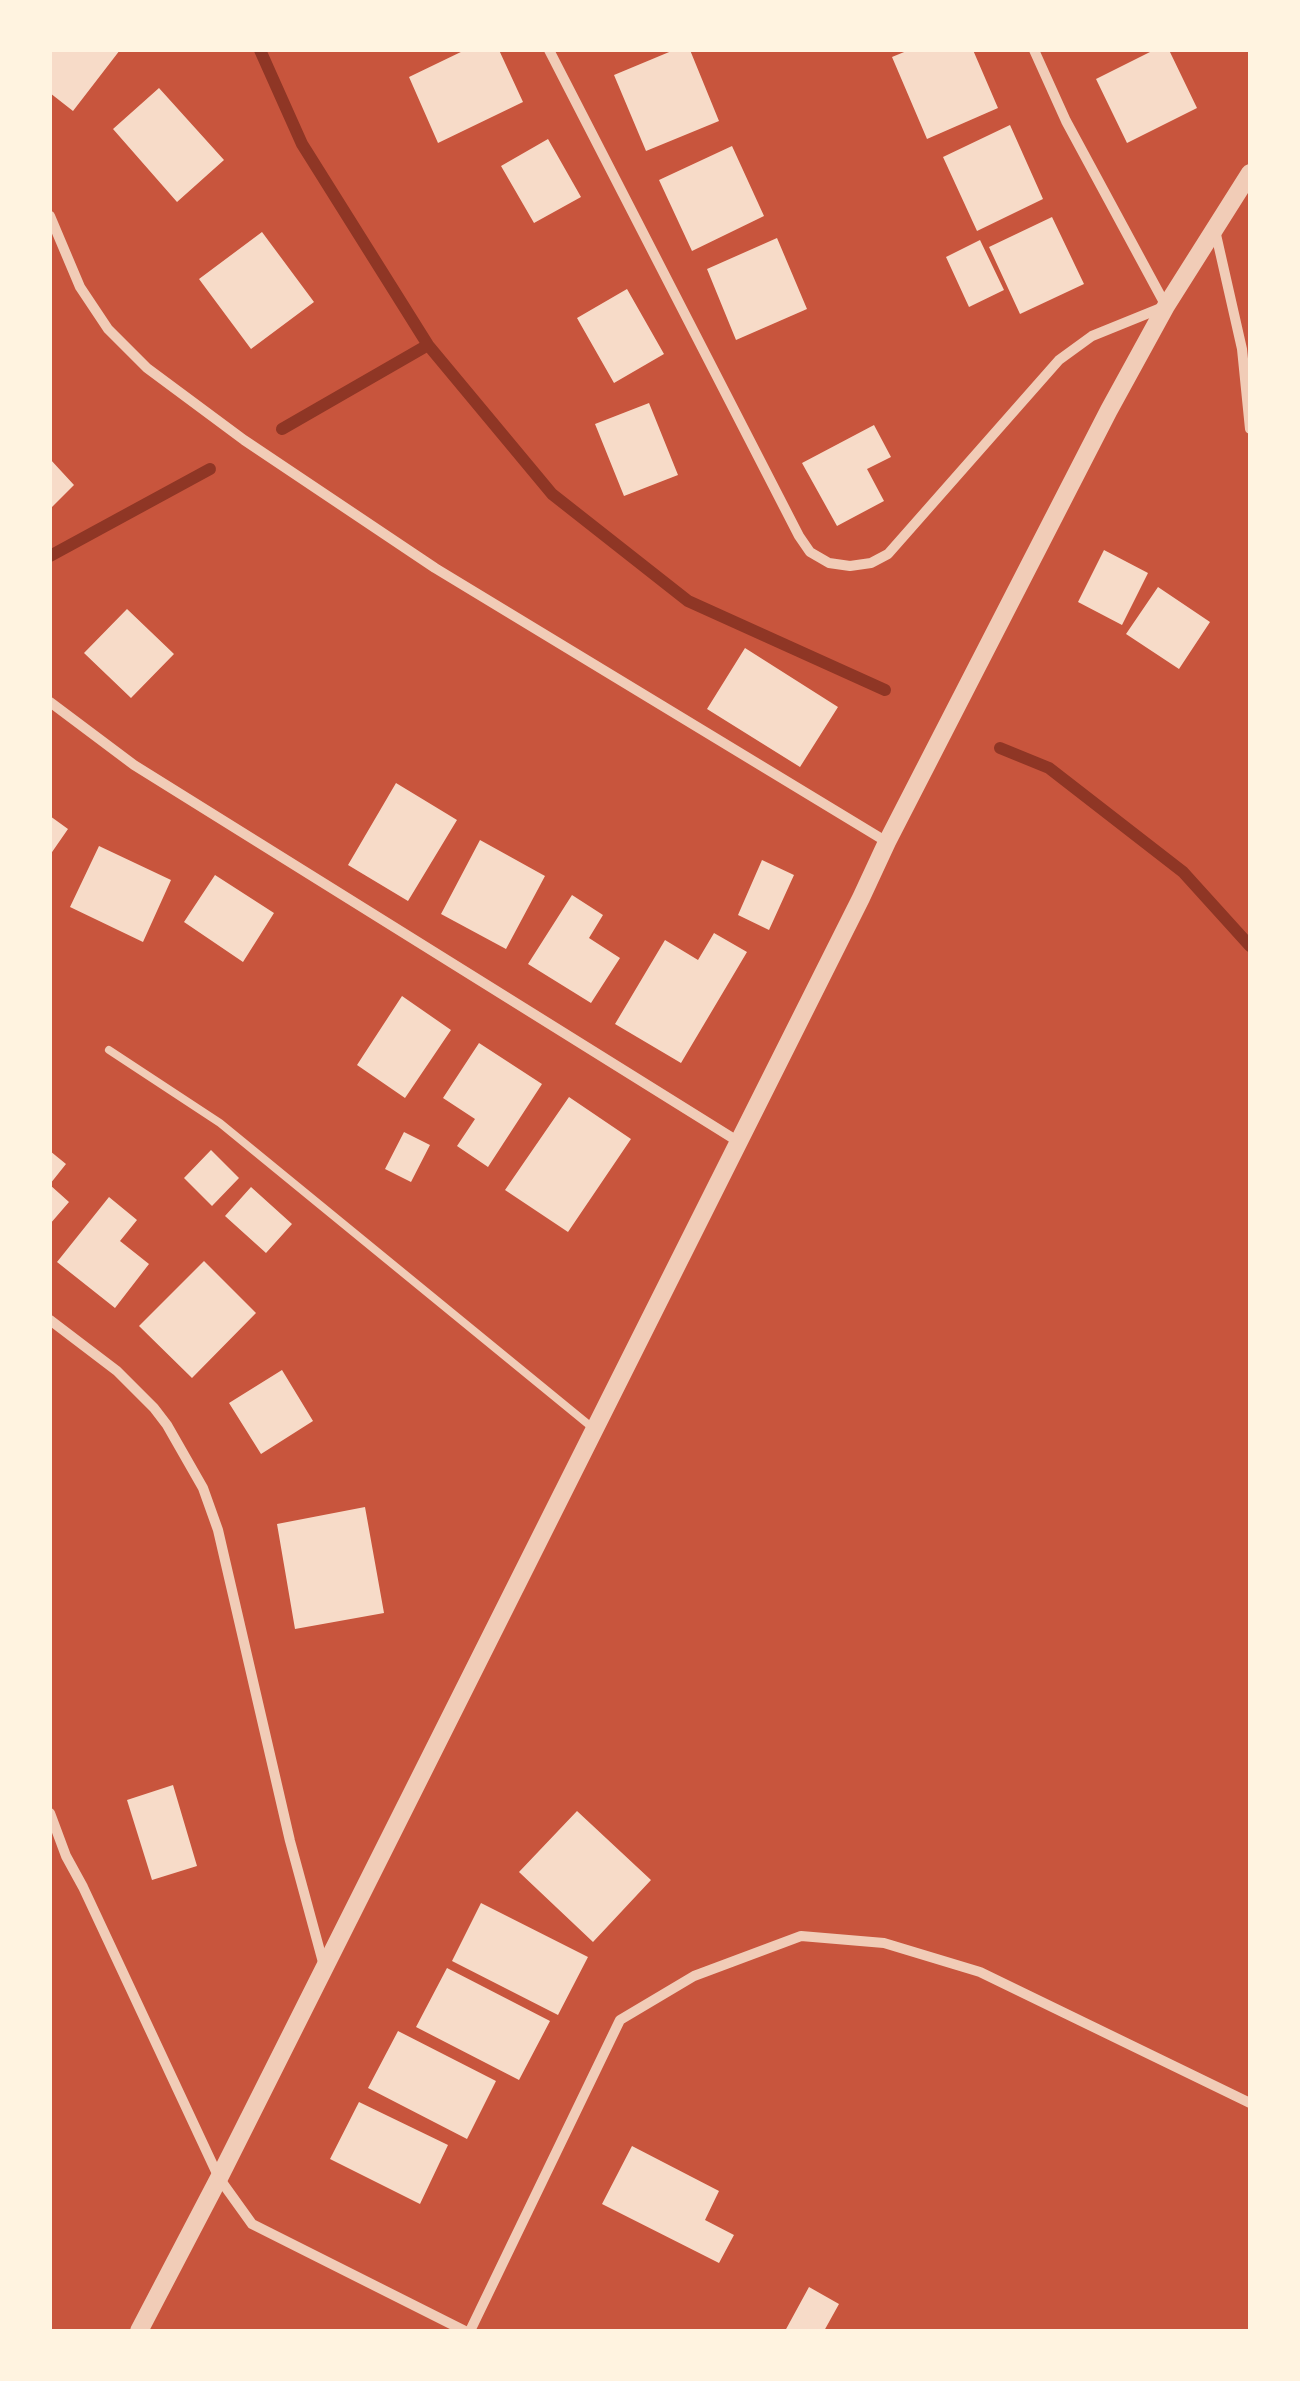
<!DOCTYPE html>
<style>
body{margin:0}
#map{position:relative;width:1300px;height:2381px;overflow:hidden;background:#c8553d;font-family:Ubuntu,sans-serif}
canvas{display:block}
.frame{position:absolute;inset:0;border:52px solid #fff3e0;pointer-events:none}
</style>
<div id="map">
<canvas width="1300" height="2381"></canvas>
<div class="frame"></div>
</div>
<script>
const ctx = document.querySelector('canvas').getContext('2d');
ctx.lineJoin = 'round';
function poly(rows) {
  const path = new Path2D();
  for (const r of rows) {
    path.moveTo(r[0], r[1]);
    for (let i = 2; i < r.length; i += 2) path.lineTo(r[i], r[i + 1]);
  }
  return path;
}
function stroke(path, color, width, dash) {
  ctx.strokeStyle = color;
  ctx.lineWidth = width;
  ctx.lineCap = dash ? 'butt' : 'round';
  ctx.setLineDash(dash || []);
  ctx.stroke(path);
}
function fillPath(path, color) {
  ctx.fillStyle = color;
  ctx.fill(path, 'evenodd');
}
const stream = poly([
 [260,50,302,144,428,345,552,494,688,601,885,690],
 [282,429,428,345],
 [50,556,210,469],
 [1000,748,1049,768,1183,872,1250,946]
]);
const building = poly([
 [50,50,120,50,73,111,50,93],
 [465,50,499,50,523,102,438,143,409,77],
 [674,50,690,50,719,121,646,151,614,75],
 [909,50,973,50,998,108,927,139,892,57],
 [1154,50,1169,50,1197,108,1127,143,1096,79],
 [159,88,224,160,177,202,113,129],
 [1010,125,1043,199,977,231,943,157],
 [548,139,581,197,534,223,501,166],
 [732,146,764,216,692,251,659,180],
 [1052,217,1084,284,1020,314,989,247],
 [262,232,314,302,251,349,199,279],
 [777,238,807,309,736,340,707,269],
 [980,240,1004,290,969,307,946,257],
 [627,289,664,354,614,383,577,318],
 [649,403,678,475,624,496,595,424],
 [874,425,891,457,867,469,884,501,837,526,802,463],
 [50,459,74,485,50,509],
 [1104,550,1148,573,1122,625,1078,602],
 [1158,587,1210,622,1179,669,1126,634],
 [127,609,174,654,131,698,84,653],
 [745,648,838,707,800,767,707,709],
 [396,783,457,820,408,901,348,865],
 [50,816,68,829,50,855],
 [480,840,545,876,506,949,441,914],
 [99,846,171,880,143,942,70,907],
 [762,860,794,875,769,930,738,915],
 [215,875,274,913,243,962,184,922],
 [572,895,603,915,589,938,620,958,591,1003,528,964],
 [714,933,747,952,681,1063,615,1024,665,940,698,960],
 [402,996,451,1030,405,1098,357,1065],
 [479,1043,542,1084,488,1167,457,1146,475,1119,443,1098],
 [569,1097,631,1139,568,1232,505,1190],
 [404,1132,430,1145,411,1182,385,1169],
 [211,1150,239,1178,212,1206,184,1178],
 [50,1151,66,1164,50,1184],
 [50,1185,69,1202,50,1224],
 [251,1187,292,1224,266,1253,225,1216],
 [109,1197,137,1220,120,1241,149,1264,115,1308,57,1262],
 [204,1261,256,1313,192,1378,139,1326],
 [282,1370,313,1421,261,1454,229,1403],
 [365,1507,384,1613,295,1629,277,1524],
 [173,1785,197,1866,152,1880,127,1800],
 [577,1811,651,1880,593,1942,519,1872],
 [481,1903,588,1957,558,2015,452,1961],
 [447,1968,550,2021,519,2080,416,2027],
 [398,2031,496,2081,467,2139,368,2088],
 [359,2102,448,2145,420,2204,330,2159],
 [632,2146,719,2191,705,2220,734,2235,719,2263,602,2204],
 [809,2287,839,2304,824,2331,785,2331]
]);
const service = poly([
 [109,1050,220,1123,594,1429]
]);
const minor = poly([
 [549,50,799,536,810,552,829,563,850,566,871,563,888,554,1059,360,1092,336,1166,306,1066,121,1034,50],
 [50,216,80,287,108,329,147,368,244,440,435,568,887,842],
 [1215,230,1242,349,1250,429],
 [50,702,134,765,739,1142],
 [50,1320,117,1371,154,1408,167,1425,203,1488,218,1530,290,1841,324,1966],
 [50,1813,66,1856,83,1887,219,2178,252,2224,465,2331],
 [470,2331,620,2020,694,1976,801,1936,884,1943,980,1972,1250,2103]
]);
const tertiary = poly([
 [139,2331,219,2178,861,898,887,842,1109,410,1166,306,1250,173]
]);
stroke(stream, '#8f3625', 12);
fillPath(building, '#f7dbc8');
stroke(service, '#f1ccb7', 8);
stroke(minor, '#f1ccb7', 10);
stroke(tertiary, '#f1ccb7', 18);
</script>
